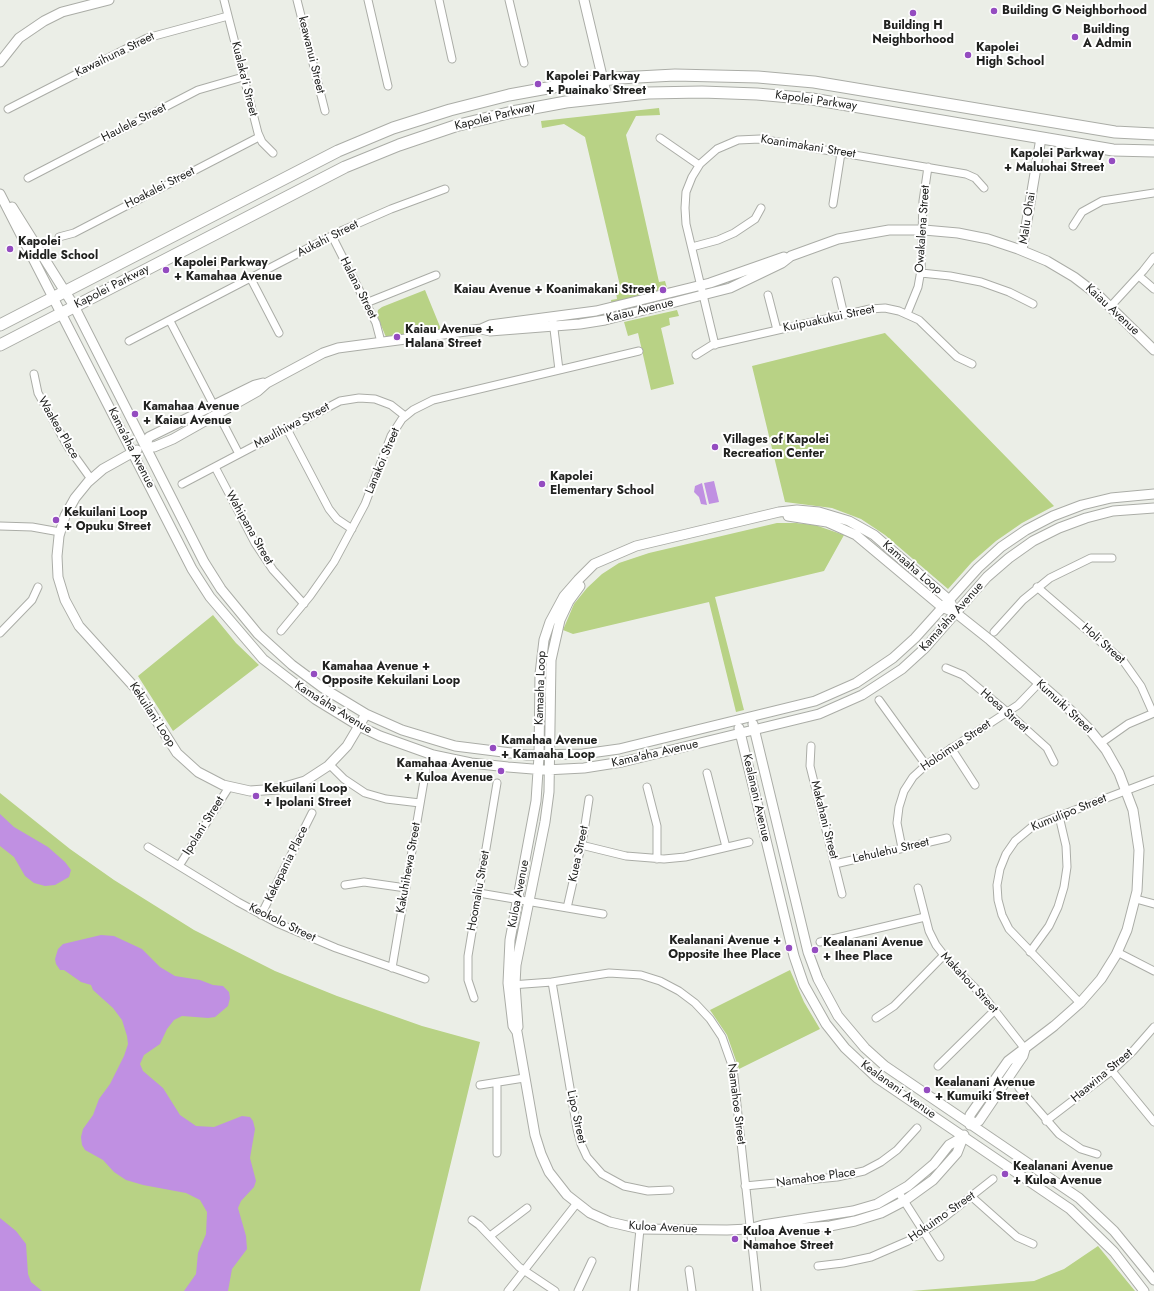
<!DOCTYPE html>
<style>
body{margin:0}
canvas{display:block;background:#ebeee7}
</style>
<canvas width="1154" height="1291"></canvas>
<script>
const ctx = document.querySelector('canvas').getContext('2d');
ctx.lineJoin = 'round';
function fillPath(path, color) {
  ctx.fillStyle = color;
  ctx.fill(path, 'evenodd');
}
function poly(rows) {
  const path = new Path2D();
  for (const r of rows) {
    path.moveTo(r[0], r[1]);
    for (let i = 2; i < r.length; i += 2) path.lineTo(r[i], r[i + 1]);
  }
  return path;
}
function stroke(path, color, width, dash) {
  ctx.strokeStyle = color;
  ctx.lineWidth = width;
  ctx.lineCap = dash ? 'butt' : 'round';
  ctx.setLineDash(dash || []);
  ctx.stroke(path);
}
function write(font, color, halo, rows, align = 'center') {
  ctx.font = font + ' Jost,sans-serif';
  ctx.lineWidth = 4;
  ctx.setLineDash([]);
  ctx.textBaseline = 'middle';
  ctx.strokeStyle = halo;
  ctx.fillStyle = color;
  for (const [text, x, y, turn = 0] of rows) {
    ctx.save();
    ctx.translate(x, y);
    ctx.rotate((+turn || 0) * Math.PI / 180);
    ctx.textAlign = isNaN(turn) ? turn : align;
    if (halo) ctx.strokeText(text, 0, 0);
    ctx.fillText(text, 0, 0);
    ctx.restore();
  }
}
const green = poly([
 [659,108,660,115,636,116,626,135,659,282,665,281,667,288,674,287,675,293,612,308,611,300,617,299,616,292,621,290,585,137,564,124,542,128,541,121],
 [425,290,443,334,389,338,386,337,377,316,378,310,382,307],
 [677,310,679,316,669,318,670,325,661,328,674,384,651,390,638,333,628,336,624,322],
 [885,333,1054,506,1022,523,996,541,972,562,948,589,885,535,861,519,832,508,785,502,752,366],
 [777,523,796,523,815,525,844,535,824,571,715,597,744,710,736,712,709,602,573,634,563,630,574,604,587,588,602,574,619,563,649,553],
 [213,615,236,643,259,665,173,731,138,676],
 [0,793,70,849,114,880,194,930,275,971,337,996,422,1026,480,1042,420,1291,0,1291],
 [790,970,804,1002,820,1029,739,1069,727,1035,710,1010],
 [1098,1246,1135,1291,911,1291,1034,1281,1064,1269]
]);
const water = poly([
 [714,481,719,502,709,504,704,483],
 [702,483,707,505,701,504,699,497,694,492,695,486],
 [0,814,14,827,48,847,65,862,71,870,69,877,55,885,45,886,34,883,25,876,14,857,0,846],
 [101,935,114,936,142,949,160,967,175,976,200,980,213,985,223,986,229,992,230,998,228,1006,215,1017,208,1018,182,1016,174,1020,167,1029,160,1044,144,1055,140,1064,143,1071,163,1088,180,1115,196,1126,214,1127,242,1116,250,1117,253,1121,255,1129,250,1158,256,1181,254,1187,241,1201,238,1208,246,1236,247,1249,232,1269,228,1291,184,1291,196,1274,198,1253,206,1234,207,1212,200,1200,186,1193,143,1185,126,1180,114,1172,103,1160,85,1150,82,1145,81,1137,83,1129,93,1115,99,1099,110,1084,124,1056,128,1044,127,1036,122,1020,113,1008,93,990,91,985,81,982,64,970,60,970,56,964,55,959,58,949,63,944],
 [0,1218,16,1231,26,1244,28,1274,31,1282,42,1291,0,1291]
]);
const minor = poly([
 [224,0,258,133,262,142,273,153],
 [297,0,325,111],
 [368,0,388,86],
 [439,0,452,59],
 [509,0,524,63],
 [8,109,147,38,228,16],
 [660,138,699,165],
 [28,178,198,90,243,77],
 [833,204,841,153],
 [1073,226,1082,212,1102,201,1154,193],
 [332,236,376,323,381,342],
 [59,237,74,233,259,137],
 [692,247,718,240,734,233,755,219,761,208],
 [921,273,950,276,981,282,1009,292,1033,304],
 [1139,276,1154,289],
 [251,279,279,333],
 [836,281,844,315],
 [768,295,777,330],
 [366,303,436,275],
 [1110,307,1143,271,1154,257],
 [907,314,918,287,921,270,923,201,928,167],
 [170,321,239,454],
 [553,321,559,370],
 [129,341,343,230,391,209,445,189],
 [715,345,686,224,685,208,686,192,692,177,700,164,717,149,738,140,760,139,966,174,975,178,984,188],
 [696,355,712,345,870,309,885,308,899,311,919,320,957,357,972,364],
 [34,374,38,393,68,447,91,479],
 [287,429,329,509,337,519,352,529],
 [215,467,255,543,273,570,304,604],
 [182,484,340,401,359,398,375,399,391,405,405,416],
 [0,526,32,527,60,532],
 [1037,587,1124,662,1141,686,1153,713],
 [281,631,310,596,334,562,365,504,391,436,402,419,413,410,433,400,639,351],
 [994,632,1023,600,1050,578,1091,558,1112,558],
 [0,633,32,600,38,587],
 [946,668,963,675,1007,712,1047,748,1054,762],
 [879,700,926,765],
 [1101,743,1128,724,1154,713],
 [811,746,810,766,842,894],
 [951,748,975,785],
 [330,765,344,779,365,793,386,799,420,803],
 [707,773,726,847],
 [647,787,657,826,657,859],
 [581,845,626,856,664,859,685,857,749,842],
 [148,847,238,902,277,923,336,948,425,979],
 [902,848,897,823,899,807,904,791,913,777,926,765,1018,705,1039,683],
 [835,864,947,838],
 [179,866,229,787],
 [345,885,364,882,406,888],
 [918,888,929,931,936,945,950,963,985,998,1025,1049],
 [479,893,603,914],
 [1136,899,1154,904],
 [567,908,583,838,589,799],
 [261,915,312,813],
 [820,942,925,917],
 [1030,952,1049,926,1058,907,1064,887,1067,867,1066,846,1059,816],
 [1117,952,1154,971],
 [392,968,426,769],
 [552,982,577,1129,581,1144,587,1157,602,1174,624,1186,648,1191,670,1190],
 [511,985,552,982,609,973,641,975,660,981,679,991,695,1003,710,1019,722,1037,733,1068,757,1291],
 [474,998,468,980,468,956,497,783],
 [1080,1003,1009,929,1002,915,998,900,997,885,1000,869,1006,854,1015,841,1033,826,1154,780],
 [876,1018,894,1006,943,956],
 [938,1066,995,1010],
 [1112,1071,1154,1122],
 [497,1083,497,1153],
 [480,1085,524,1078],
 [1019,1088,1059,1134,1081,1149,1097,1154],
 [1046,1121,1114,1069,1133,1051,1154,1027],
 [745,1186,837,1177,864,1171,881,1162,897,1150,917,1128],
 [899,1193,940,1257],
 [972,1197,1017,1237,1033,1244],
 [472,1220,479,1225,519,1267,555,1291],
 [490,1236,527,1208],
 [818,1266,843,1263,871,1257,908,1241,941,1220,993,1179],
 [689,1270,692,1291],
 [508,1291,577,1203],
 [578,1291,592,1261],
 [634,1291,640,1229]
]);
const tertiary = poly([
 [584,0,607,97],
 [0,62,19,38,44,21,62,12,109,0],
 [0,194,192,569,210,597,263,659,315,699,359,726,380,736,433,755,471,763,508,767,545,770,584,768,622,762,819,714,862,695,902,669,925,648,987,577,1009,558,1033,541,1059,528,1086,518,1113,511,1154,508],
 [12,207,74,306,204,562,221,589,258,634,292,665,323,688,366,714,402,730,455,746,527,755,583,754,619,749,815,701,856,683,893,658,915,638,978,568,1001,547,1026,530,1053,516,1082,505,1111,498,1154,494],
 [1022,250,1041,138],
 [481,329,490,331,580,324,605,320,730,288,782,263,791,256,838,239,889,230,924,230,958,233,988,239,1018,249,1047,261,1074,277,1099,296,1154,350],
 [145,446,154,447,173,439,258,391,267,383,323,353,338,348,481,329,490,325,596,311,710,283,784,257],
 [145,446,149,437,255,385,263,383],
 [137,450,103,469,88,482,75,498,65,516,59,536,57,556,58,577,65,600,79,626,137,690,177,753,198,772,223,785,250,791,278,789,305,781,328,766,347,746,366,714],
 [788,516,827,522,856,535,942,607,956,613,990,640,1070,710,1089,729,1106,750,1119,773,1133,810,1139,850,1137,891,1127,930,1116,955,1101,979,1080,1003,1054,1026,1008,1061,970,1115,970,1125],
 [956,613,949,600,874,535,849,521,819,512,797,510,779,512,636,546,594,564,578,580,564,596,550,622,544,640,540,674,539,756,536,801,510,940,508,983,513,1026,517,1032,535,1135,541,1154,549,1172,567,1195,590,1213,610,1222,640,1229,727,1230,749,1229,763,1225,853,1211,877,1204,908,1186,934,1164,949,1145,963,1137],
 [753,724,808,952,818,979,838,1016,865,1048,885,1066,1079,1198,1114,1231,1154,1280],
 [739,728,794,956,804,985,826,1024,845,1048,877,1078,1070,1209,1114,1252,1144,1291],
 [518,1027,515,984,516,965,545,822,549,792,551,660,560,620,569,601,580,586],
 [970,1125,979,1121,1023,1056,1025,1049],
 [751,1229,764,1231,830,1226,855,1221,881,1213,904,1201,933,1180,957,1153,964,1135]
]);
const secondary = poly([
 [0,325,338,151,393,128,450,110,509,95,564,85,619,78,675,75,758,77,814,82,1115,132,1154,134],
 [0,345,345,167,399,145,455,126,512,112,566,102,648,93,702,92,757,94,812,99,1113,150,1154,151]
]);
const markers = [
 [994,11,4,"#944cc0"],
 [913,13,4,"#944cc0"],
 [1075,37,4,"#944cc0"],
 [968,55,4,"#944cc0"],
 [538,84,4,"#944cc0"],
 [1112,161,4,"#944cc0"],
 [10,249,4,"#944cc0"],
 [166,270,4,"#944cc0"],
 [663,290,4,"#944cc0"],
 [397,337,4,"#944cc0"],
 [135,414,4,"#944cc0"],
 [715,447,4,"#944cc0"],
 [542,484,4,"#944cc0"],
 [56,520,4,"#944cc0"],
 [314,674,4,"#944cc0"],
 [493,748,4,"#944cc0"],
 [501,771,4,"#944cc0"],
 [256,796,4,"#944cc0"],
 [789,948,4,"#944cc0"],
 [815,950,4,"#944cc0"],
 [927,1090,4,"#944cc0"],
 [1005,1174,4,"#944cc0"],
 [735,1239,4,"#944cc0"]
];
const poiNames = [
 ["Building G Neighborhood",1002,11],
 ["Building H",913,26,"center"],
 ["Neighborhood",913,40,"center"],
 ["Building",1083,30],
 ["A Admin",1083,44],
 ["Kapolei",976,48],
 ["High School",976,62],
 ["Kapolei Parkway",546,77],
 ["+ Puainako Street",546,91],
 ["Kapolei Parkway",1104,154,"right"],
 ["+ Maluohai Street",1104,168,"right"],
 ["Kapolei",18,242],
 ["Middle School",18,256],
 ["Kapolei Parkway",174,263],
 ["+ Kamahaa Avenue",174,277],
 ["Kaiau Avenue + Koanimakani Street",655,290,"right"],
 ["Kaiau Avenue +",405,330],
 ["Halana Street",405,344],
 ["Kamahaa Avenue",143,407],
 ["+ Kaiau Avenue",143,421],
 ["Villages of Kapolei",723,440],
 ["Recreation Center",723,454],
 ["Kapolei",550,477],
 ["Elementary School",550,491],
 ["Kekuilani Loop",64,513],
 ["+ Opuku Street",64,527],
 ["Kamahaa Avenue +",322,667],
 ["Opposite Kekuilani Loop",322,681],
 ["Kamahaa Avenue",501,741],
 ["+ Kamaaha Loop",501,755],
 ["Kamahaa Avenue",493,764,"right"],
 ["+ Kuloa Avenue",493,778,"right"],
 ["Kekuilani Loop",264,789],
 ["+ Ipolani Street",264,803],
 ["Kealanani Avenue +",781,941,"right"],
 ["Opposite Ihee Place",781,955,"right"],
 ["Kealanani Avenue",823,943],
 ["+ Ihee Place",823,957],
 ["Kealanani Avenue",935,1083],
 ["+ Kumuiki Street",935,1097],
 ["Kealanani Avenue",1013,1167],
 ["+ Kuloa Avenue",1013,1181],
 ["Kuloa Avenue +",743,1232],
 ["Namahoe Street",743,1246]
];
const streetNames = [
 ["Kawaihuna Street",115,55,-26],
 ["keawanui Street",311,55,76],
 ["Kualaka'i Street",244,79,76],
 ["Kapolei Parkway",816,101,8],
 ["Kapolei Parkway",495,117,-14],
 ["Haulele Street",134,123,-27],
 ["Koanimakani Street",808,147,9],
 ["Hoakalei Street",160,188,-27],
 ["Malu Ohai",1028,218,-81],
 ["Owakalena Street",923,229,-86],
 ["Aukahi Street",328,239,-27],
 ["Kapolei Parkway",112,287,-27],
 ["Halana Street",358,288,63],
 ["Kaiau Avenue",1112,310,43],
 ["Kaiau Avenue",640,311,-14],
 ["Kuipuakukui Street",829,319,-12],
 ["Maulihiwa Street",292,426,-28],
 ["Waakea Place",58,428,60],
 ["Kama'aha Avenue",131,448,63],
 ["Lanakoi Street",383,461,-67],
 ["Wahipana Street",249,528,60],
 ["Kamaaha Loop",912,568,41],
 ["Kama'aha Avenue",952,617,-48],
 ["Holi Street",1103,644,42],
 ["Kamaaha Loop",541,688,-88],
 ["Kumuiki Street",1064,707,43],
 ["Kama'aha Avenue",333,708,32],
 ["Hoea Street",1004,711,41],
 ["Kekuilani Loop",152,715,57],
 ["Holoimua Street",956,746,-34],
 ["Kama'aha Avenue",655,754,-13],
 ["Kealanani Avenue",756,798,77],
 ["Kumulipo Street",1069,813,-22],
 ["Makahani Street",824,820,76],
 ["Ipolani Street",204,826,-58],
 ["Lehulehu Street",891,851,-13],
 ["Kuea Street",579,854,-78],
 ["Kekepania Place",287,864,-64],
 ["Kakuhihewa Street",409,868,-80],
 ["Hoomaliu Street",479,891,-80],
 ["Kuloa Avenue",519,894,-79],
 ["Keokolo Street",282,923,26],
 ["Makahou Street",969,983,47],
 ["Haawina Street",1102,1076,-40],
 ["Kealanani Avenue",898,1090,36],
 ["Namahoe Street",736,1104,83],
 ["Lipo Street",576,1117,78],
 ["Namahoe Place",816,1178,-8],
 ["Hokuimo Street",942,1217,-35],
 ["Kuloa Avenue",663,1228,3]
];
fillPath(green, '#b8d285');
fillPath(water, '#c090e2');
stroke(minor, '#abada7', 9);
stroke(tertiary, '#abada7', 11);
stroke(secondary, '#abada7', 13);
stroke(minor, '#fff', 7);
stroke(tertiary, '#fff', 9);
stroke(secondary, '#fff', 11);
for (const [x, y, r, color] of markers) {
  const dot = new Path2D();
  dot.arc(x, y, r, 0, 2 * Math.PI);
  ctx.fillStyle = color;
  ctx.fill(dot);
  stroke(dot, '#fff', 1.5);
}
write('bold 12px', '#212220', '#fff', poiNames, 'left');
write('12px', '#212220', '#fff', streetNames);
</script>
